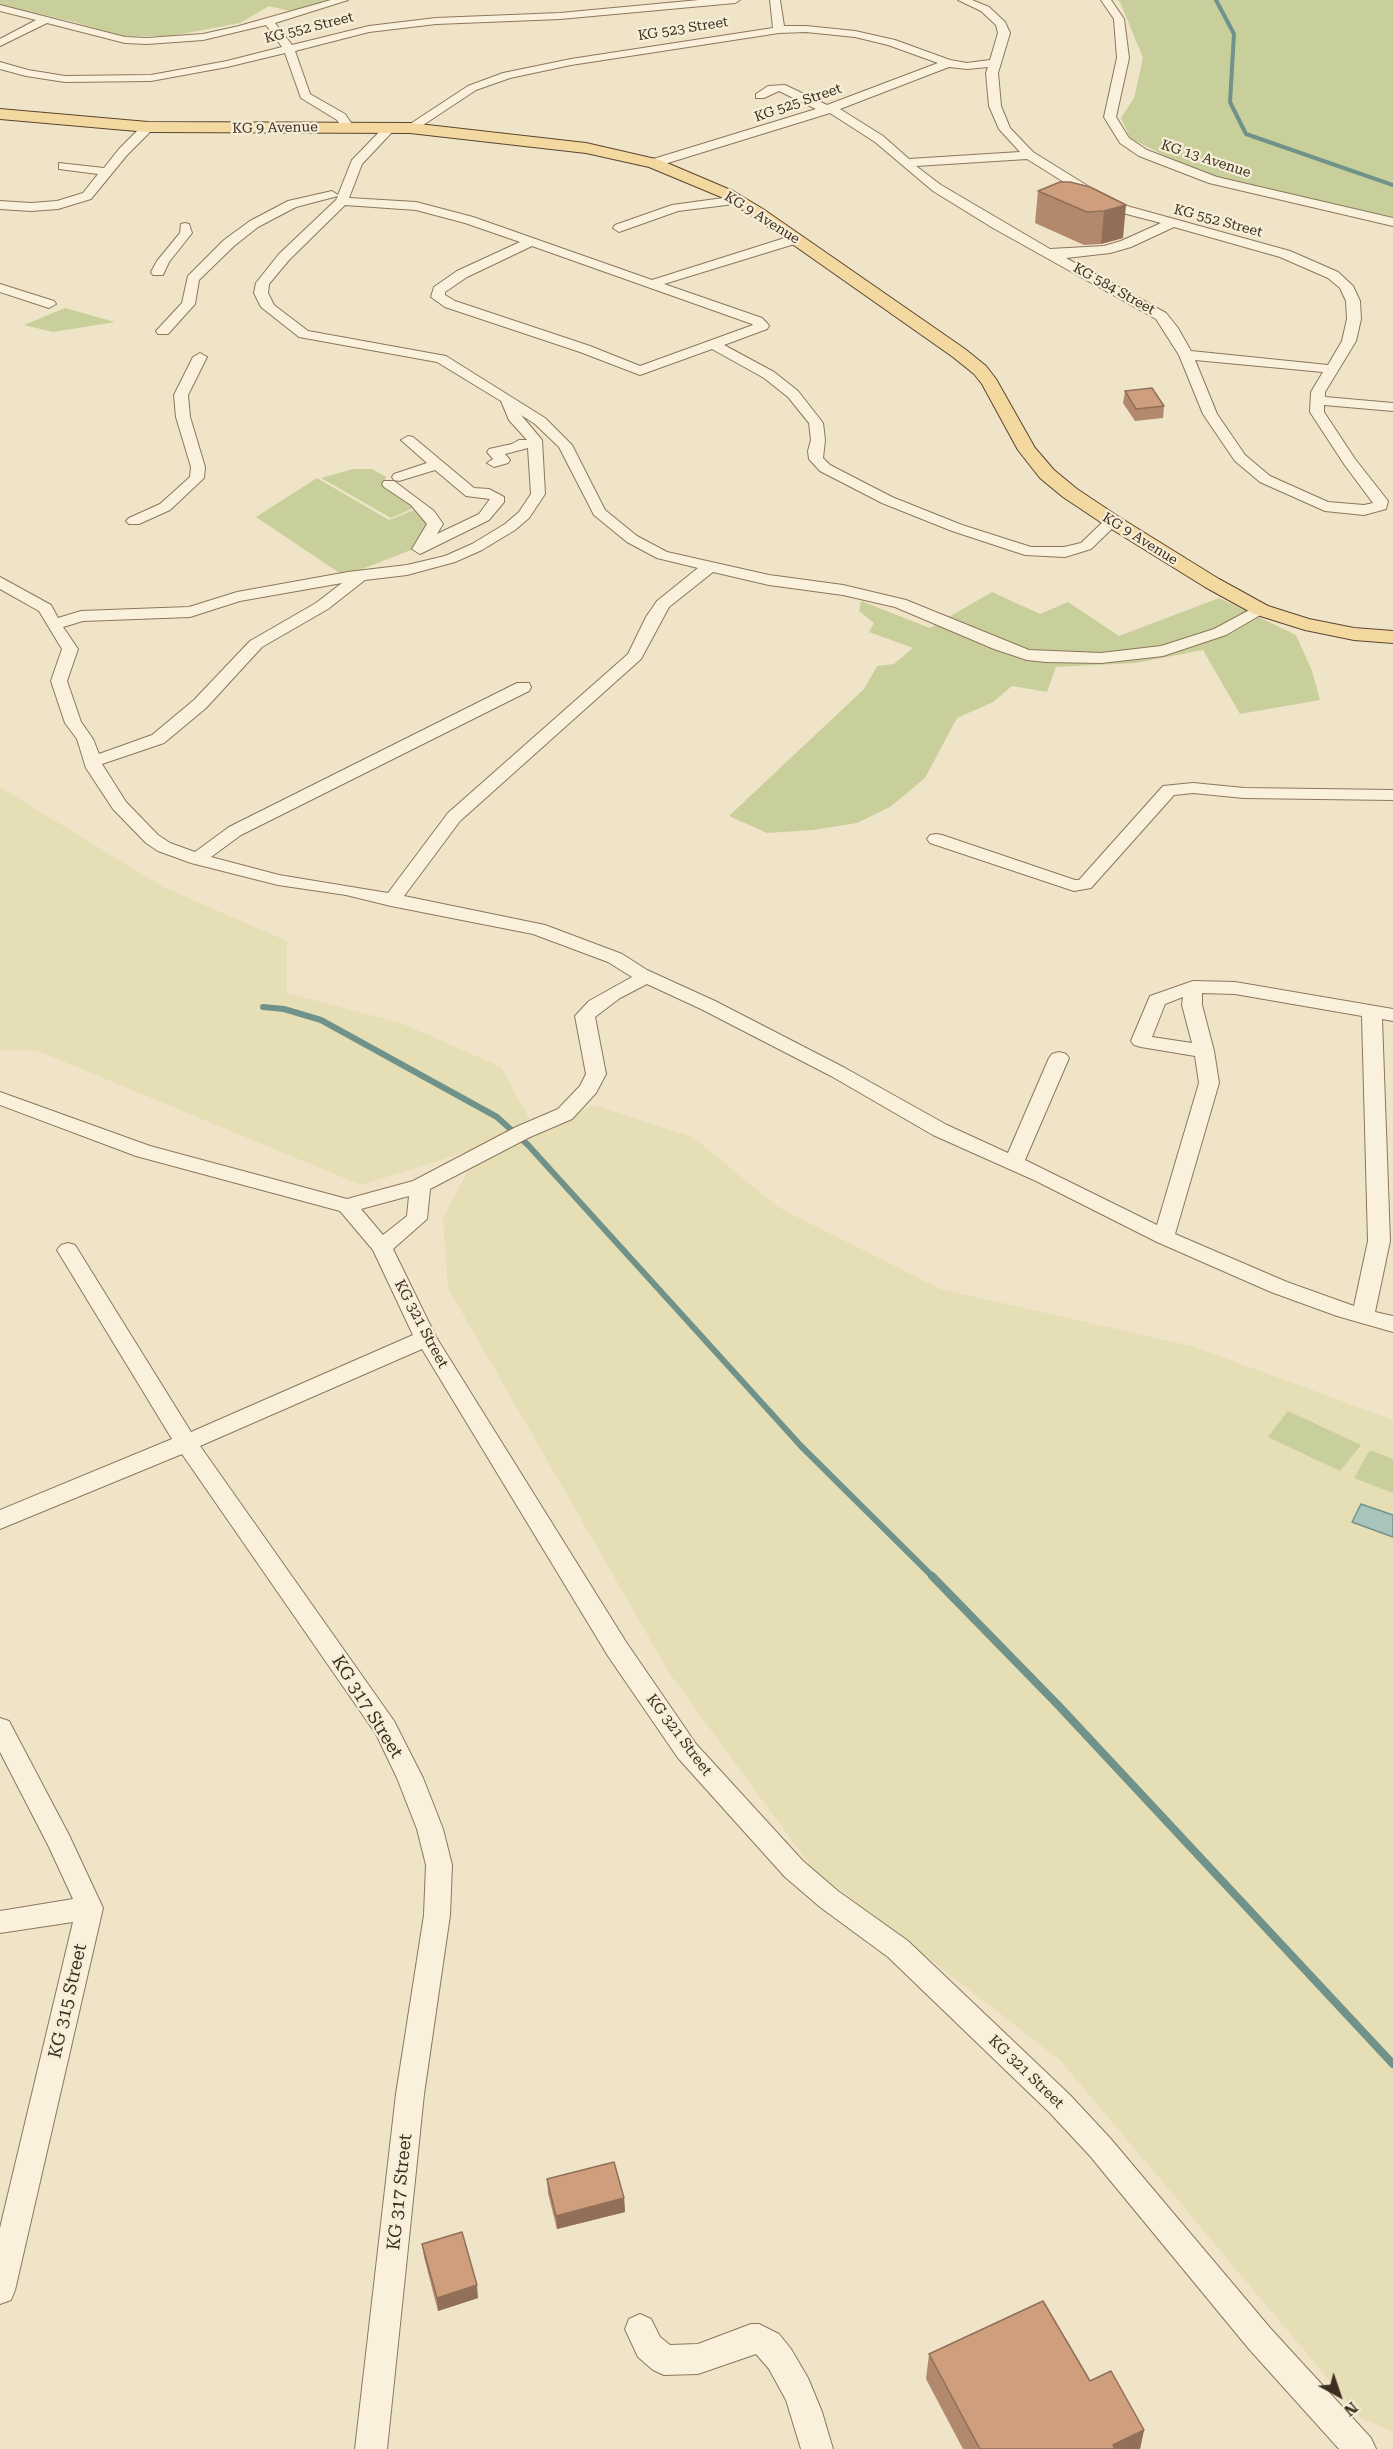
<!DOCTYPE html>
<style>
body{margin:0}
#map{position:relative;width:1393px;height:2449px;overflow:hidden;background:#f0e4c8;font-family:"Roboto Serif",serif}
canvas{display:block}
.north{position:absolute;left:1309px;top:2365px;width:60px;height:60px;-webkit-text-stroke:4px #f7eed8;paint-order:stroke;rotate:140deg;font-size:16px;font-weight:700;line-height:24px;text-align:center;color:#3d2e20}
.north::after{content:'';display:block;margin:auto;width:21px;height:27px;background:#3d2e20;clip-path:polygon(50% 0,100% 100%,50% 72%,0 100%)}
</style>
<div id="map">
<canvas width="1393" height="2449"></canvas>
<div class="north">N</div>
</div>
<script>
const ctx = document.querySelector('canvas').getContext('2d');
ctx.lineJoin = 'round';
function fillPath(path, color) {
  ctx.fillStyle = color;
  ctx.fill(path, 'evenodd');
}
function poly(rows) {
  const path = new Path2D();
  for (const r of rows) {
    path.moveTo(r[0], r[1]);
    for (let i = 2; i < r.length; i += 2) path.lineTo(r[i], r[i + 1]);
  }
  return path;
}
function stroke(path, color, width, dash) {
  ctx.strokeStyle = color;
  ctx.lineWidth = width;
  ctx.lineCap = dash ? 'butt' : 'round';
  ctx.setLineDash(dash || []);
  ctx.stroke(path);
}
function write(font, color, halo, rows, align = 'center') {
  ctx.font = font + ' "Roboto Serif",serif';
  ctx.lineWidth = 4.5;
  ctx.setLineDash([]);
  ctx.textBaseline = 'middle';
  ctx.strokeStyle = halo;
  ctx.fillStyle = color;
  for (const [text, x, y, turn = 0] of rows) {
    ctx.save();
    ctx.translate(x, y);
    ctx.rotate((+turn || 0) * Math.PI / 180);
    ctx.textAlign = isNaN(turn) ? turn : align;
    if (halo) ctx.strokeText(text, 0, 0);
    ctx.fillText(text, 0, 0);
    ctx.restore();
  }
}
const farmland = poly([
 [0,787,163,887,287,941,287,993,401,1023,501,1067,530,1120,470,1151,361,1185,38,1051,0,1050],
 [593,1105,693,1137,778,1207,940,1289,1192,1346,1393,1420,1393,2432,1361,2418,1060,2060,812,1868,670,1674,448,1288,443,1219,468,1170]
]);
const green = poly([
 [0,0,334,0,294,12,269,6,240,23,171,36,122,36,71,21,0,5],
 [1117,0,1393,0,1393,218,1228,181,1187,167,1130,138,1121,118,1134,98,1143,58,1120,2],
 [65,308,115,322,53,332,24,325],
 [353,469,372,469,386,477,384,485,416,507,391,518,321,478],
 [317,478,389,520,414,510,430,525,411,550,344,576,256,517],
 [992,592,1040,614,1068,602,1119,636,1219,598,1296,635,1312,671,1320,700,1240,714,1203,650,1136,663,1056,667,1047,692,1012,686,993,702,957,718,925,778,890,807,857,823,813,830,767,833,729,816,864,689,877,666,894,664,913,648,869,632,874,623,859,611,861,601,930,628],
 [1288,1411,1361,1445,1340,1471,1268,1437],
 [1370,1450,1393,1459,1393,1493,1354,1478]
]);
const water = poly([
 [1361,1504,1393,1515,1393,1537,1352,1522,1361,1504]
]);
const streamFar2 = poly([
 [1216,0,1234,34,1230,102,1246,134,1393,185]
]);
const streamFar1 = poly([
 [263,1007,284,1009,321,1020,497,1117,528,1145,801,1446,934,1578]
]);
const stream = poly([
 [932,1576,1058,1705,1393,2064]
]);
const minor = poly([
 [331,0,348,0,275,23,292,45,369,26,436,18,560,13,699,0,740,0,735,3,560,19,436,24,369,32,295,51,310,94,345,114,354,127,348,131,344,130,337,120,301,98,285,53,227,67,151,81,65,82,26,76,0,69,0,62,28,70,65,76,151,75,227,61,282,47,266,25,203,40,147,44,125,43,47,23,0,46,0,39,36,20,0,11,0,5,125,37,147,38,203,34,239,26,331,0],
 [770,0,780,0,784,26,806,26,855,31,895,40,950,60,967,63,990,60,998,33,996,25,981,11,958,0,972,0,989,7,1005,22,1010,33,998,73,1001,106,1010,128,1033,152,1091,188,1127,206,1290,251,1338,272,1353,286,1360,301,1361,319,1356,341,1325,392,1325,397,1393,403,1393,411,1324,405,1324,412,1355,459,1388,501,1386,509,1364,515,1325,511,1260,482,1235,461,1203,414,1179,355,1156,319,993,228,933,191,875,142,830,113,658,166,650,166,648,163,650,160,816,109,779,91,764,98,756,98,756,94,768,86,785,85,827,105,938,63,888,45,855,37,806,32,779,33,571,65,510,78,476,90,414,131,410,132,404,128,468,86,503,73,571,59,773,28,770,0],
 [949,67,967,69,988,67,986,73,989,106,999,129,1020,152,909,159,883,136,840,109,949,67],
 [1027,159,1083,194,1119,212,1161,223,1121,241,1104,246,1050,249,941,185,916,166,1027,159],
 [1174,227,1280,257,1328,278,1340,288,1346,301,1347,319,1342,341,1328,365,1191,351,1178,328,1166,313,1066,258,1110,253,1131,247,1174,227],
 [1195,360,1323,372,1311,392,1310,412,1344,464,1373,503,1364,505,1328,502,1270,476,1245,455,1217,414,1195,360],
 [1101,0,1111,0,1124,19,1129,58,1116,117,1129,138,1147,150,1217,177,1393,218,1393,226,1209,183,1139,156,1120,143,1104,117,1117,58,1114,19,1101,0],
 [148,123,154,127,152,130,127,155,91,199,58,209,31,211,0,209,0,201,31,203,57,201,83,193,98,174,59,169,59,163,104,168,119,149,144,124,148,123],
 [390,124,396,128,362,164,349,198,416,202,473,217,652,280,791,236,801,236,802,239,801,242,664,284,762,318,767,323,769,326,767,329,724,345,774,372,798,391,823,423,825,440,823,458,830,465,892,497,962,525,1031,547,1064,547,1081,543,1107,518,1112,516,1120,521,1091,549,1065,557,1025,555,952,531,882,503,820,471,809,459,808,451,811,440,809,423,788,397,764,378,712,349,640,375,580,352,445,307,431,297,434,287,457,271,520,242,465,223,416,210,345,205,289,260,269,284,268,293,274,305,308,331,446,356,545,418,572,445,605,510,637,536,667,552,769,575,843,585,906,600,1029,650,1101,653,1161,646,1214,629,1255,607,1261,605,1269,610,1226,635,1163,656,1101,663,1046,662,1027,660,994,649,895,607,843,595,769,585,713,572,669,607,641,659,460,821,404,896,545,925,622,954,647,970,715,1001,845,1068,947,1125,1008,1153,1049,1058,1052,1054,1059,1052,1066,1054,1069,1058,1025,1160,1157,1225,1199,1083,1195,1056,1141,1047,1134,1045,1131,1041,1150,996,1193,981,1235,982,1393,1009,1393,1021,1382,1019,1390,1241,1375,1312,1393,1316,1393,1332,1337,1316,1271,1292,1157,1242,1036,1181,933,1135,831,1076,701,1009,647,984,620,998,595,1017,606,1074,596,1093,572,1119,530,1137,430,1189,427,1219,393,1249,436,1337,626,1642,696,1744,803,1861,838,1891,908,1941,1070,2095,1110,2138,1271,2329,1371,2438,1376,2449,1339,2449,1249,2349,1090,2156,1050,2113,888,1957,820,1907,785,1877,678,1758,608,1656,422,1349,200,1446,394,1721,423,1778,443,1829,452,1865,450,1915,424,2094,387,2449,355,2449,396,2094,424,1915,426,1865,417,1829,397,1778,376,1734,182,1454,0,1529,0,1510,172,1439,57,1250,61,1245,68,1243,75,1245,191,1432,413,1335,373,1250,340,1211,136,1156,0,1105,0,1092,150,1146,347,1199,413,1181,516,1127,558,1109,580,1086,586,1074,575,1016,589,1001,632,977,608,962,533,934,391,906,346,895,278,885,191,863,158,851,146,843,113,809,86,768,77,739,65,723,51,681,62,649,39,611,0,589,0,577,51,605,58,618,81,611,189,607,237,592,348,572,407,565,445,556,472,544,505,524,519,512,531,494,528,448,505,454,510,460,508,463,494,467,487,463,493,459,487,452,489,449,512,444,519,440,527,440,509,420,501,401,437,362,299,337,261,307,254,293,256,283,279,254,336,200,338,196,296,207,258,227,234,246,199,280,195,304,168,334,158,334,156,331,182,303,188,276,224,240,250,221,288,201,332,191,338,195,352,160,386,125,390,124],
 [532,246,752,324,753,325,640,366,590,346,455,301,445,295,445,292,467,277,532,246],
 [521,415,535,424,559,447,594,515,627,542,657,558,698,568,657,601,646,617,628,654,448,813,388,893,279,875,211,857,241,835,529,691,531,687,529,683,517,683,229,827,195,852,170,843,158,835,126,802,102,764,164,743,206,708,262,647,328,609,365,580,407,575,455,562,482,550,515,530,529,518,545,494,542,440,521,415],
 [342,583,316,603,250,641,194,700,152,735,99,754,93,739,81,722,67,681,78,649,63,627,83,621,190,617,240,601,342,583],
 [1202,993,1235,994,1362,1016,1368,1241,1354,1306,1287,1282,1175,1234,1219,1083,1214,1051,1202,1005,1202,993],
 [1183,997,1182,1005,1192,1043,1152,1037,1165,1004,1183,997],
 [409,1196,407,1216,383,1235,361,1209,409,1196],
 [738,196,742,197,744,200,742,203,678,211,619,232,613,228,615,225,672,205,738,196],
 [185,223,189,224,192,233,169,262,163,275,153,275,151,272,157,261,180,233,181,224,185,223],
 [0,284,54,301,56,304,49,308,0,292,0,284],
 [200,353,207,357,188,395,190,417,205,467,204,478,170,510,139,524,129,524,126,521,129,518,160,504,190,477,191,467,176,417,174,395,193,357,200,353],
 [408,436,413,437,474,488,489,489,504,497,504,502,489,520,420,554,412,549,427,524,411,505,384,487,382,484,384,481,394,481,434,511,443,524,437,534,479,514,490,499,466,496,435,470,399,481,394,480,392,477,394,474,427,463,401,440,408,436],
 [1193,783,1244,788,1393,790,1393,800,1244,798,1193,793,1174,795,1091,888,1074,891,930,843,927,839,930,835,936,834,942,835,1075,880,1079,880,1163,786,1193,783],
 [0,1718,9,1721,69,1835,103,1908,15,2290,11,2300,0,2304,0,2228,73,1922,0,1933,0,1911,73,1899,48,1845,0,1752,0,1718],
 [640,2314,651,2319,660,2337,670,2345,698,2344,751,2324,759,2324,779,2334,791,2349,808,2378,822,2412,833,2449,801,2449,786,2400,769,2369,756,2354,698,2374,664,2375,653,2370,638,2357,625,2329,629,2319,640,2314]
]);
const major = poly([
 [0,109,148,122,410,123,586,143,660,160,733,191,763,209,965,349,986,366,996,379,1035,448,1054,470,1077,489,1119,517,1219,579,1268,606,1309,619,1354,628,1393,631,1393,643,1354,640,1305,630,1254,614,1205,587,1105,525,1063,497,1040,478,1018,450,982,384,974,374,953,357,751,215,721,197,649,167,586,153,410,133,148,132,0,119,0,109]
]);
const wall = poly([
 [1090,187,1123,238,1101,244,1084,245,1035,223,1038,191],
 [1125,391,1164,406,1163,418,1135,421,1123,403],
 [547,2179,624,2198,625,2212,557,2229,548,2193],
 [422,2244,478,2298,438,2311,424,2257],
 [929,2354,1090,2381,1144,2430,1140,2449,963,2449,926,2379]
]);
const shadedWall = poly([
 [1126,205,1123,238,1101,244,1104,211],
 [624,2198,625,2212,557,2229,556,2216],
 [477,2285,478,2298,438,2311,437,2298],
 [1144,2430,1140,2449,1112,2449,1113,2445]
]);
const building = poly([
 [1060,182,1070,182,1090,187,1126,205,1104,211,1087,212,1038,191,1060,182],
 [1152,388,1164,406,1136,409,1125,391,1152,388],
 [614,2162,624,2198,556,2216,547,2179,614,2162],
 [462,2232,477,2285,437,2298,422,2244,462,2232],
 [1043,2301,1090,2381,1111,2371,1144,2430,1113,2445,1115,2449,980,2449,929,2354,1043,2301]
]);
const farStreetnames = [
 ["KG 552 Street",309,28,-14],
 ["KG 523 Street",683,29,-9],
 ["KG 525 Street",798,103,-19],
 ["KG 9 Avenue",275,128,-1],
 ["KG 13 Avenue",1206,159,18],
 ["KG 9 Avenue",762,218,32],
 ["KG 552 Street",1218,221,15],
 ["KG 584 Street",1114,289,29],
 ["KG 9 Avenue",1140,539,32]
];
const streetNames = [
 ["KG 321 Street",421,1324,62],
 ["KG 321 Street",679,1735,53],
 ["KG 321 Street",1026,2072,44]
];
const nearStreetnames = [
 ["KG 317 Street",367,1707,58],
 ["KG 315 Street",68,2001,-77],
 ["KG 317 Street",400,2192,-84]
];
fillPath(farmland, '#e6deb5');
fillPath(green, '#c9cf9b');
fillPath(water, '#a9c4bc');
stroke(water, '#6f938a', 1.5);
stroke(streamFar2, '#6f938a', 4);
stroke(streamFar1, '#6f938a', 6);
stroke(stream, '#6f938a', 8);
stroke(minor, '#8d765c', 2);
stroke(major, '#5b4430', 2);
fillPath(minor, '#faf1dc');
fillPath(major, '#f3d9a0');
fillPath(wall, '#b2896c');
fillPath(shadedWall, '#916f58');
fillPath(building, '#cf9f7d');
stroke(building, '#916f58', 1.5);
write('14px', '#3d2e20', '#f7eed8', farStreetnames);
write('15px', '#3d2e20', '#f7eed8', streetNames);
write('18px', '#3d2e20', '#f7eed8', nearStreetnames);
</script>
